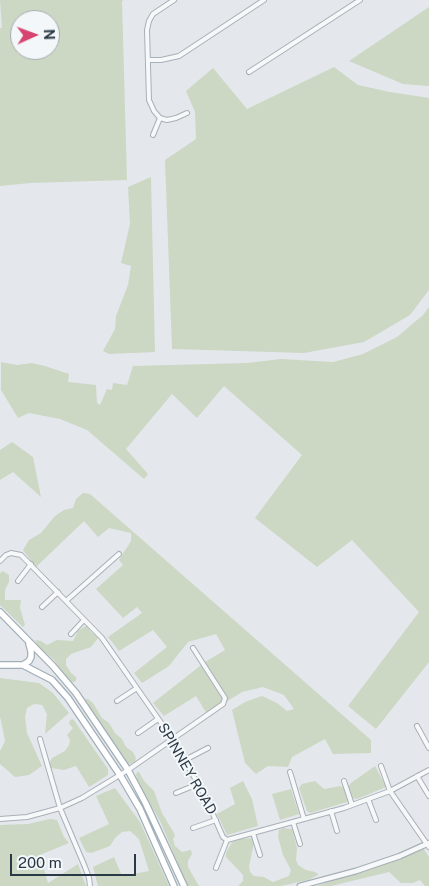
<!DOCTYPE html>
<style>
body{margin:0}
#map{position:relative;width:429px;height:886px;overflow:hidden;background:#e4e8ec;font-family:"Public Sans",sans-serif}
canvas{display:block}
.north{position:absolute;left:10px;top:10px;width:50px;height:50px;box-sizing:border-box;background:#f4f7f9;border:1px solid #a3abb1;border-radius:50%;rotate:88deg;font-size:14px;font-weight:700;line-height:20px;text-align:center;color:#2a3946}
.north::after{content:'';display:block;margin:auto;width:18px;height:22px;background:#d64471;clip-path:polygon(50% 0,100% 100%,50% 72%,0 100%)}
.scale{position:absolute;left:10px;top:854px;width:126px;height:22px;box-sizing:border-box;border:2px solid #2a3946;border-top:0;padding-left:6px;font-size:15px;line-height:18px;white-space:nowrap;color:#2a3946;-webkit-text-stroke:4px #f4f7f9;paint-order:stroke}
</style>
<div id="map">
<canvas width="429" height="886"></canvas>
<div class="north">N</div>
<div class="scale">200 m</div>
</div>
<script>
const ctx = document.querySelector('canvas').getContext('2d');
ctx.lineJoin = 'round';
function fillPath(path, color) {
  ctx.fillStyle = color;
  ctx.fill(path, 'evenodd');
}
function poly(rows) {
  const path = new Path2D();
  for (const r of rows) {
    path.moveTo(r[0], r[1]);
    for (let i = 2; i < r.length; i += 2) path.lineTo(r[i], r[i + 1]);
  }
  return path;
}
function stroke(path, color, width, dash) {
  ctx.strokeStyle = color;
  ctx.lineWidth = width;
  ctx.lineCap = dash ? 'butt' : 'round';
  ctx.setLineDash(dash || []);
  ctx.stroke(path);
}
function write(font, color, halo, rows, align = 'center') {
  ctx.font = font + ' "Public Sans",sans-serif';
  ctx.lineWidth = 4;
  ctx.setLineDash([]);
  ctx.textBaseline = 'middle';
  ctx.strokeStyle = halo;
  ctx.fillStyle = color;
  for (const [text, x, y, turn = 0] of rows) {
    ctx.save();
    ctx.translate(x, y);
    ctx.rotate((+turn || 0) * Math.PI / 180);
    ctx.textAlign = isNaN(turn) ? turn : align;
    if (halo) ctx.strokeText(text, 0, 0);
    ctx.fillText(text, 0, 0);
    ctx.restore();
  }
}
const green = poly([
 [0,0,124,0,122,1,127,180,30,183,0,186,0,28,2,28],
 [20,20,50,20,50,50,20,50],
 [429,7,429,86,403,84,349,61],
 [334,67,358,85,390,92,429,98,429,290,410,315,364,342,304,353,172,349,165,160,196,139,195,112,186,91,213,68,247,109],
 [151,177,155,352,109,354,103,351,115,329,116,316,128,285,131,266,121,263,130,224,128,187],
 [429,307,429,662,376,729,348,706,419,612,352,540,317,567,255,518,302,455,224,386,197,418,172,394,126,449,148,474,144,479,87,430,60,419,29,413,18,418,1,390,1,362,17,365,32,363,45,366,69,374,68,382,96,385,97,403,100,405,107,389,112,390,113,383,127,385,133,366,247,363,281,359,333,362,363,354,397,337,423,315],
 [12,442,33,457,41,497,13,472,0,480,0,450],
 [83,493,90,494,371,740,371,753,333,754,325,739,292,757,288,767,268,766,256,774,245,763,232,710,245,702,262,696,277,703,287,711,294,709,284,695,263,687,242,692,207,714,196,696,164,716,153,703,205,662,225,650,216,634,188,642,169,666,142,683,134,673,167,647,153,630,119,651,108,637,142,613,137,607,123,618,96,589,123,565,119,560,131,541,131,533,109,528,98,537,84,521,36,567,23,550,29,540,41,533,55,516,64,510,73,508,76,499],
 [3,571,9,575,9,582,5,590,5,600,21,600,20,608,25,625,23,627,0,605,0,573],
 [87,625,90,631,98,638,91,647,71,654,66,659,66,665,71,673,76,677,76,681,71,683,54,660,38,646,35,640,41,641,47,645,57,640,73,641,78,631],
 [0,678,39,683,53,693,69,713,45,734,47,714,42,705,34,704,27,708,25,717,27,733,42,766,29,775,15,777,0,764,0,751,5,741,0,716],
 [85,699,88,699,93,703,102,718,109,723,115,733,122,739,126,747,133,752,136,758,135,762,127,765,126,763,112,740,85,703],
 [73,719,108,769,108,775,89,787,76,766,64,770,51,768,48,766,52,758,65,751,69,745,70,740,67,735,73,728,69,724,70,720],
 [375,766,386,787,357,799,352,798,348,787,351,783],
 [137,772,139,772,144,781,154,791,162,813,174,833,175,836,173,839,175,846,182,852,191,850,192,854,188,861,188,867,199,886,187,886,161,823,138,782,136,775],
 [243,781,252,799,258,826,227,835,217,814,235,804,230,788],
 [315,781,324,789,340,786,344,788,349,800,347,802,310,813,307,811,299,788,302,784],
 [115,788,140,822,169,886,98,886,93,867,114,857,122,876,149,871,139,839,130,831,122,832,115,838,110,846,91,853,86,852,79,838,109,824,96,796],
 [291,789,299,814,280,820,272,794],
 [50,819,57,820,64,837,69,843,40,855,48,883,78,864,86,886,0,886,0,825,28,824],
 [283,828,292,829,293,832,297,848,296,860,298,865,306,870,315,872,318,874,318,875,308,880,281,886,238,886,243,881,243,875,226,857,226,853,232,842,240,839,255,838,249,866,250,872,254,876,264,877,273,882,289,876,291,870,283,855,278,837,279,830],
 [423,848,429,857,429,886,425,886,420,880,413,883,401,883,389,872,331,886,317,886]
]);
const minor = poly([
 [174,0,153,14,149,21,147,30,149,100,154,111,160,118,167,120,176,118,187,113],
 [148,60,161,60,179,56,264,0],
 [249,72,360,0],
 [153,135,160,118],
 [0,561,6,555,11,553,21,555,102,638,173,740,205,796,223,837,227,840],
 [18,581,31,564],
 [66,601,119,554],
 [42,607,58,592],
 [71,634,84,620],
 [117,701,137,688],
 [417,726,429,748],
 [138,733,158,719],
 [40,739,60,808,85,867,89,878,90,886],
 [185,760,208,748],
 [381,766,390,791,429,847],
 [290,772,304,819],
 [417,776,429,796],
 [344,781,352,805],
 [176,793,198,784],
 [368,799,376,820],
 [331,811,337,831],
 [0,819,27,817,60,808,82,798,128,770,223,704,225,698,193,648],
 [293,822,300,844],
 [193,828,216,820],
 [253,833,260,855],
 [227,840,344,808,390,791,429,770],
 [216,868,227,840]
]);
const tertiary = poly([
 [300,886,356,871,400,856,429,843]
]);
const primary = poly([
 [0,612,53,666,76,693,128,770,146,804,184,886],
 [0,665,23,665,29,661,31,657,31,651,29,644],
 [23,665,52,680,68,698,120,775,140,809,174,886]
]);
const streetNames = [
 ["SPINNEY ROAD",187,769,60]
];
fillPath(green, '#ccd7c4');
stroke(minor, '#a8b0b7', 6);
stroke(tertiary, '#a8b0b7', 7);
stroke(primary, '#a2afb9', 8);
stroke(minor, '#f7f8fa', 4);
stroke(tertiary, '#f7f8fa', 4.5);
stroke(primary, '#fff', 5.5);
write('14px', '#2a3946', '#f4f7f9', streetNames);
</script>
